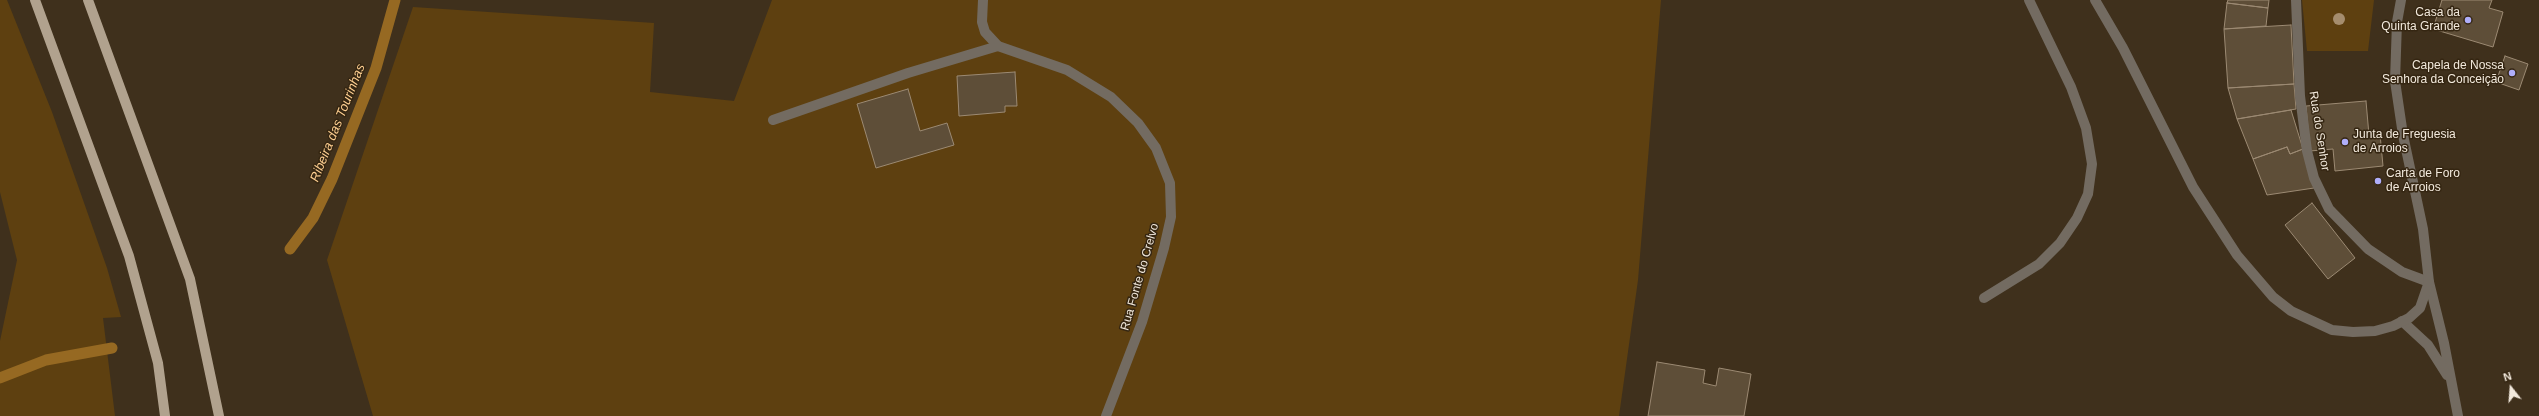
<!DOCTYPE html>
<meta charset="utf-8">
<style>
body{margin:0}
#map{position:relative;width:2539px;height:416px;overflow:hidden;background:#3f301c;font-family:Arial,sans-serif}
canvas{display:block}
.north{position:absolute;left:2491px;top:368px;width:40px;height:40px;-webkit-text-stroke:3px #352612;paint-order:stroke;rotate:343deg;font-size:11px;font-weight:700;line-height:16px;text-align:center;color:#f2e9dc}
.north::after{content:'';display:block;margin:auto;width:14px;height:18px;background:#f2e9dc;clip-path:polygon(50% 0,100% 100%,50% 72%,0 100%)}
</style>
<div id="map">
<canvas width="2539" height="416"></canvas>
<div class="north">N</div>
</div>
<script>
const ctx = document.querySelector('canvas').getContext('2d');
ctx.lineJoin = 'round';
function fillPath(path, color) {
  ctx.fillStyle = color;
  ctx.fill(path, 'evenodd');
}
function poly(rows) {
  const path = new Path2D();
  for (const r of rows) {
    path.moveTo(r[0], r[1]);
    for (let i = 2; i < r.length; i += 2) path.lineTo(r[i], r[i + 1]);
  }
  return path;
}
function stroke(path, color, width, dash) {
  ctx.strokeStyle = color;
  ctx.lineWidth = width;
  ctx.lineCap = dash ? 'butt' : 'round';
  ctx.setLineDash(dash || []);
  ctx.stroke(path);
}
function write(font, color, halo, rows, align = 'center') {
  ctx.font = font + ' Arial,sans-serif';
  ctx.lineWidth = 3;
  ctx.setLineDash([]);
  ctx.textBaseline = 'middle';
  ctx.strokeStyle = halo;
  ctx.fillStyle = color;
  for (const [text, x, y, turn = 0] of rows) {
    ctx.save();
    ctx.translate(x, y);
    ctx.rotate((+turn || 0) * Math.PI / 180);
    ctx.textAlign = isNaN(turn) ? turn : align;
    if (halo) ctx.strokeText(text, 0, 0);
    ctx.fillText(text, 0, 0);
    ctx.restore();
  }
}
const green = poly([
 [0,0,7,0,52,112,107,268,121,317,103,318,115,416,0,416,0,341,17,260,0,192],
 [772,0,1661,0,1638,280,1619,416,373,416,327,260,413,7,654,23,650,92,734,101],
 [2302,0,2374,0,2368,51,2307,51]
]);
const stream = poly([
 [290,249,313,218,332,179,376,68,395,0],
 [0,378,46,360,112,348]
]);
const building = poly([
 [2228,0,2269,0,2268,8,2227,3,2228,0],
 [2442,0,2492,0,2489,8,2503,12,2493,47,2433,29,2442,0],
 [2227,3,2268,8,2266,26,2224,29,2227,3],
 [2291,25,2294,84,2228,88,2224,29,2291,25],
 [2505,56,2528,64,2519,90,2496,82,2505,56],
 [1015,72,1017,106,1005,106,1005,112,959,116,957,76,1015,72],
 [2294,84,2296,109,2237,119,2228,88,2294,84],
 [908,89,920,131,947,123,954,145,876,168,857,104,908,89],
 [2366,101,2369,135,2380,134,2383,166,2335,171,2333,149,2310,151,2306,106,2366,101],
 [2291,110,2303,149,2290,154,2287,147,2253,159,2237,119,2291,110],
 [2287,147,2290,154,2303,149,2314,188,2267,195,2253,159,2287,147],
 [2312,203,2355,258,2328,279,2285,225,2312,203],
 [1657,362,1705,370,1703,383,1716,386,1719,368,1751,374,1744,416,1648,416,1657,362]
]);
const service = poly([
 [773,120,908,73,998,46],
 [1984,298,2039,264,2060,243,2077,218,2088,194,2092,164,2086,128,2071,87,2029,0]
]);
const minor = poly([
 [983,0,982,22,985,32,998,46,1067,70,1111,97,1138,123,1156,148,1170,183,1171,217,1164,248,1142,322,1106,416],
 [2296,0,2300,96,2307,151,2314,178,2329,209,2368,249,2402,272,2429,282,2444,343,2458,416],
 [2402,321,2428,345,2447,375]
]);
const tertiary = poly([
 [2095,0,2123,48,2193,187,2237,255,2273,297,2291,311,2332,330,2353,332,2375,331,2393,326,2409,318,2420,308,2429,282,2423,229,2403,135,2395,81,2397,22,2401,0]
]);
const primary = poly([
 [35,0,129,256,158,363,165,416],
 [88,0,190,279,219,416]
]);
const trees = [
 [2339,19]
];
const markers = [
 [2468,20,4,"#afaefa"],
 [2512,73,4,"#afaefa"],
 [2345,142,4,"#afaefa"],
 [2378,181,4,"#afaefa"]
];
const poiNames = [
 ["Casa da",2460,13],
 ["Quinta Grande",2460,27],
 ["Capela de Nossa",2504,66],
 ["Senhora da Conceição",2504,80],
 ["Junta de Freguesia",2353,135,"left"],
 ["de Arroios",2353,149,"left"],
 ["Carta de Foro",2386,174,"left"],
 ["de Arroios",2386,188,"left"]
];
const streetNames = [
 ["Rua do Senhor",2319,131,81],
 ["Rua Fonte do Crelvo",1140,277,-74]
];
const waterNames = [
 ["Ribeira das Tourinhas",338,123,-68]
];
fillPath(green, '#5e4010');
stroke(stream, '#966922', 11);
fillPath(building, '#5e4e38');
stroke(building, '#9c8a73', 1);
stroke(service, '#736b61', 10);
stroke(minor, '#736b61', 10);
stroke(tertiary, '#736b61', 10);
stroke(primary, '#b1a28e', 10);
ctx.fillStyle = '#a58d6e';
for (const [x, y] of trees) {
  ctx.beginPath();
  ctx.arc(x, y, 6, 0, 2 * Math.PI);
  ctx.fill();
}
for (const [x, y, r, color] of markers) {
  const dot = new Path2D();
  dot.arc(x, y, r, 0, 2 * Math.PI);
  ctx.fillStyle = color;
  ctx.fill(dot);
  stroke(dot, '#352612', 1.5);
}
write('12px', '#f2e9dc', '#352612', poiNames, 'right');
write('12px', '#f2e9dc', '#352612', streetNames);
write('italic 13px', '#ffd092', '#352612', waterNames);
</script>
